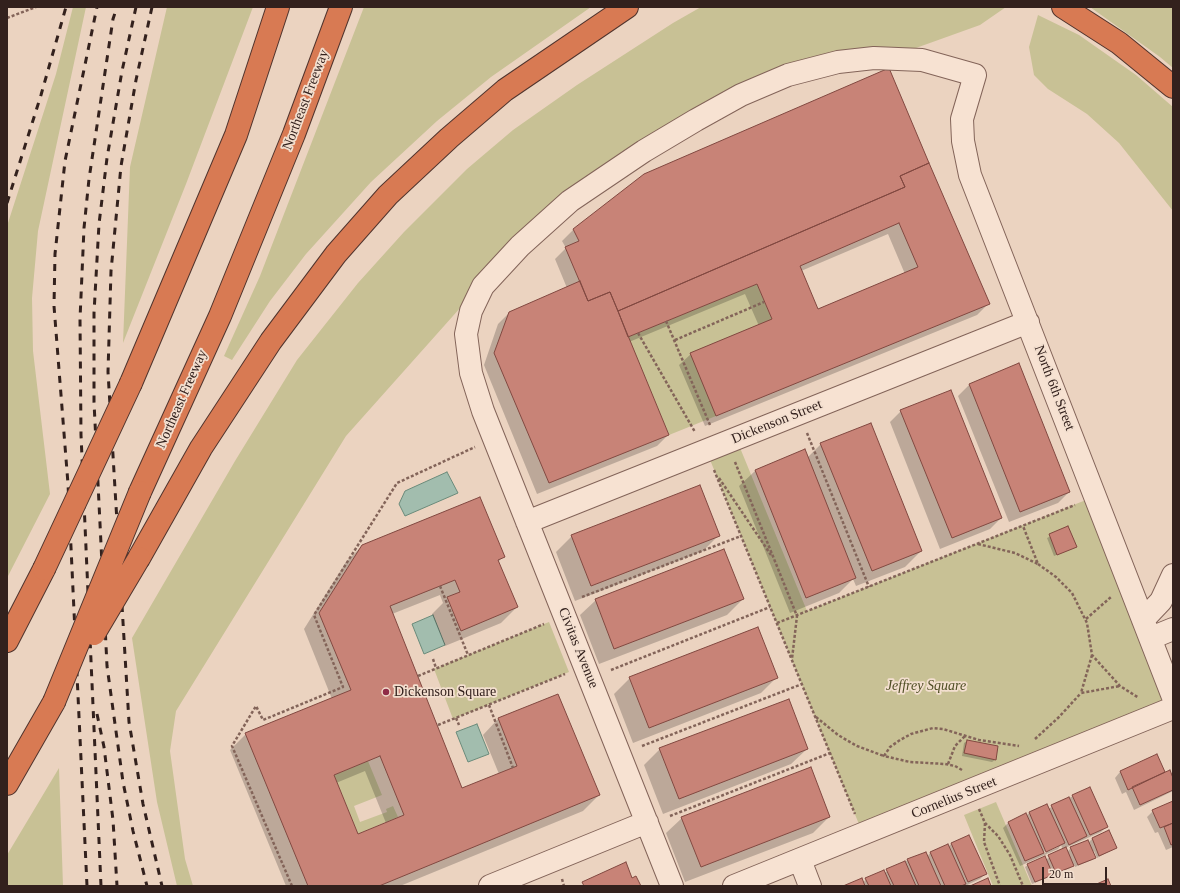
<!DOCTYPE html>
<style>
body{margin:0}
#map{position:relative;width:1180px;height:893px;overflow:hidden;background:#ebd3c0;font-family:"Times New Roman",serif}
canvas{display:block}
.frame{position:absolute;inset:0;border:8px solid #33211d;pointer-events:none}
.scale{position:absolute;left:1042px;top:867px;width:65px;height:18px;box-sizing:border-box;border:2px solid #33211d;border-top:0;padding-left:5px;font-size:12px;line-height:14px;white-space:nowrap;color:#33211d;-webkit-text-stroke:3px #f3dfcf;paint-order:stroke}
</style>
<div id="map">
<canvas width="1180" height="893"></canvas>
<div class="frame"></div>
<div class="scale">20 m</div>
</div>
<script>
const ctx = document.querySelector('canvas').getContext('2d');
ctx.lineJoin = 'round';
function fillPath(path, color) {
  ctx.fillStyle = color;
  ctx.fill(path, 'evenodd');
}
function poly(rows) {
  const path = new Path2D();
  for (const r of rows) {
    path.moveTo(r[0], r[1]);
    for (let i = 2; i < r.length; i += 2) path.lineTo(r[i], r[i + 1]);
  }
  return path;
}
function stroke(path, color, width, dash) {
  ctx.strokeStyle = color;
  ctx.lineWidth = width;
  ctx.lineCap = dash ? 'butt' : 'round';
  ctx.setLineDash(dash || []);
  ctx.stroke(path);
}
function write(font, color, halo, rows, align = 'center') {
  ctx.font = font + ' "Times New Roman",serif';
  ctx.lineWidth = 3.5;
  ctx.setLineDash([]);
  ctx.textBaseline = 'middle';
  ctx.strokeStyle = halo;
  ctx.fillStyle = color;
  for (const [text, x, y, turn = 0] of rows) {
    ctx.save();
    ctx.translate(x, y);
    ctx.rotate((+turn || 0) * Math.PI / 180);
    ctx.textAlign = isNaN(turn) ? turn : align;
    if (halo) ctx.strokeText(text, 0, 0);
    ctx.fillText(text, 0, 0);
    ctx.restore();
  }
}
const green = poly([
 [73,7,86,7,38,231,32,298,33,351,50,494,7,578,7,226,56,74],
 [167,7,253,7,186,184,123,343,130,167],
 [364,7,591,7,491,77,437,121,371,182,306,254,270,301,232,360,224,356,260,276],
 [701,7,1006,7,980,25,902,53,864,54,653,142,477,289,346,436,176,711,170,751,185,859,193,886,177,886,157,802,132,638,235,461,297,360,358,283,404,232,467,169,513,130,577,85,673,23],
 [1090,7,1173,7,1173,68,1160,57],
 [1038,15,1079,35,1136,75,1173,107,1173,211,1119,143,1087,114,1048,89,1034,75,1029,47],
 [757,284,772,319,716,416,669,435,628,337],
 [736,438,807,611,1096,496,1173,697,863,834,706,450],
 [549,622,569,672,453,719,434,669],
 [368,761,382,795,354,806,360,822,387,812,386,809,393,806,398,817,358,834,334,775],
 [59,768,63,886,7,886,7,855],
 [996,802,1032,886,993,886,964,815]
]);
const water = poly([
 [447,472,458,493,405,516,399,504,405,491,447,472],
 [433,615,445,645,424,654,412,624,433,615],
 [477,724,489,754,468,762,456,732,477,724]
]);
const shadow = poly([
 [888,69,988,304,977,315,705,426,679,365,691,354,759,326,745,294,629,342,668,435,657,446,537,494,484,365,498,324,510,312,567,288,555,259,566,248,562,241,573,230,645,175],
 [888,234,905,274,818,310,801,271],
 [1018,365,1069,492,1058,503,1009,522,958,396,969,385],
 [901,411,1001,518,990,529,940,549,890,422],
 [821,444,921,551,905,567,856,586,853,579,839,593,790,613,739,486,755,471,804,451,807,458],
 [1068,528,1076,547,1054,556,1047,538],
 [719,535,703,551,575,601,556,552,572,536],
 [362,546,503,557,498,562,517,607,501,623,445,646,432,614,443,603,440,595,392,614,462,789,499,774,483,735,498,719,599,795,583,811,400,886,286,886,230,750,246,734,332,699,304,629,346,562],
 [365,771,386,823,358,835,336,783],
 [743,599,727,615,599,664,580,615,596,600],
 [777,677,761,693,633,743,614,694,630,678],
 [967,741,995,760,992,762,962,756,964,743],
 [660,749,807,749,791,764,663,814,644,765],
 [1157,756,1165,774,1173,780,1173,791,1134,810,1126,792,1122,794,1115,778,1120,772],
 [1073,796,1106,827,1101,832,1065,848,1067,852,1071,848,1088,843,1092,839,1109,831,1116,848,1097,858,1094,851,1092,852,1094,858,1092,860,1075,867,1074,864,1070,868,1053,875,1053,873,1049,877,1032,884,1025,867,1028,865,1045,860,1063,850,1061,845,1058,849,1020,866,1003,828,1008,823,1026,816,1029,813,1046,805,1048,809],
 [1058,845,1058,847,1042,854,1041,853],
 [1173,802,1173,847,1166,850,1158,832,1155,833,1147,817,1153,811],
 [829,817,813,833,685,882,666,833,682,818],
 [951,844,985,874,980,879,965,886,846,886,863,883,866,879,884,873,908,860,927,857,930,853,948,846,948,847]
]);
const building = poly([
 [889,68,929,163,900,176,905,187,618,311,610,292,588,301,565,247,579,241,573,229,644,174,889,68],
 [929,163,990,304,716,416,690,353,772,319,757,284,628,337,618,311,905,187,900,176,929,163],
 [899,223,918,267,818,309,800,266,899,223],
 [580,281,588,301,610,292,669,435,549,483,494,353,509,312,580,281],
 [1019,363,1070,492,1020,512,969,384,1019,363],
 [951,390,1002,518,952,538,900,410,951,390],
 [871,423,922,551,872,571,820,443,871,423],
 [805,449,856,578,806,598,755,470,805,449],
 [700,485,720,536,591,586,571,535,700,485],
 [480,497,505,557,498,560,518,607,461,631,447,597,460,592,455,580,390,606,462,788,517,766,498,718,558,694,600,795,379,886,308,886,245,733,351,690,319,613,362,545,480,497],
 [380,756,404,815,358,834,334,775,380,756],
 [1068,526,1077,547,1057,555,1049,534,1068,526],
 [724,549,744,599,614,649,595,599,724,549],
 [758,627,778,678,649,728,629,677,758,627],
 [789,699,808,749,679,799,659,748,789,699],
 [967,740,998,746,996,760,964,753,967,740],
 [1157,754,1165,772,1128,790,1120,771,1157,754],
 [811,767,830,817,701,867,681,817,811,767],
 [1170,770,1173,778,1173,790,1140,805,1132,787,1170,770],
 [1090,787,1108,827,1090,835,1072,795,1090,787],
 [1069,797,1087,836,1069,845,1051,805,1069,797],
 [1173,801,1173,823,1160,828,1152,810,1173,801],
 [1047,804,1065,843,1046,852,1029,812,1047,804],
 [1026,813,1044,853,1025,861,1008,822,1026,813],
 [1173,823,1173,844,1171,845,1164,827,1173,823],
 [1109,830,1117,848,1099,856,1092,838,1109,830],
 [969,835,987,874,968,882,951,843,969,835],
 [1088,840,1096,858,1078,865,1070,847,1088,840],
 [948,844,966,884,961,886,945,886,930,852,948,844],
 [1066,847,1074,866,1056,873,1048,855,1066,847],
 [926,852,941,886,919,886,907,859,926,852],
 [1045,856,1053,875,1035,882,1027,864,1045,856],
 [905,861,916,886,894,886,886,869,905,861],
 [626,862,632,878,636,876,641,886,584,886,582,882,626,862],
 [884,870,891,886,869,886,865,878,884,870],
 [862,878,865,886,843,886,862,878],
 [988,878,991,886,970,886,988,878],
 [1108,879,1111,886,1092,886,1108,879]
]);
const path = poly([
 [7,18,36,7],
 [666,321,710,425],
 [638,333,695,432],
 [675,340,764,302],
 [807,433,869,587],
 [735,462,797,616,792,659],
 [714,470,855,814],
 [719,478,771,555],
 [978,544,1015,553,1038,564,1023,526],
 [1038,564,1056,577,1072,593,1087,623,1092,655,1120,686,1139,698],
 [440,586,468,655],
 [582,597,741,536],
 [1086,619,1111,597],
 [777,623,1075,505],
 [1092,655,1081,693,1120,686],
 [433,659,436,668],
 [611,670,770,607],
 [418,676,544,624],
 [489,705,513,768],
 [816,717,838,735,857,746,884,756],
 [456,718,459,725],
 [438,725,565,674],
 [1035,739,1059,717,1081,693],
 [642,746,802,684],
 [948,764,955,746,965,736],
 [962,770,955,766,945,764,910,762,884,756,890,747,900,740,911,734,933,728,943,729,979,740,1019,746],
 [979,809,985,823,998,836,1010,855,1023,886],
 [670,816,830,753],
 [985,823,984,842,1000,886],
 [562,879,564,886],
 [292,886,232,746,256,706,263,720,343,687,314,615,397,483,475,447]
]);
const minor = poly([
 [527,522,1028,322],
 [1143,620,1161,601,1173,575],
 [1151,638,1173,629],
 [800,860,810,886],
 [490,886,647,822],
 [672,886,483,411,471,373,466,334,471,311,483,286,520,246,570,201,644,151,696,120,741,95,788,75,838,62,874,58,922,60,975,75,962,119,963,141,970,175,1173,697],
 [734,886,1173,708]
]);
const highway = poly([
 [1063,7,1119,43,1173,87],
 [131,383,236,135,278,7],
 [140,492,220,316,294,134,341,7],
 [139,558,201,448,271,341,336,254,388,195,449,138,505,90,627,7],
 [7,641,44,569],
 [7,784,54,702]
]);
const rail = poly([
 [136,7,122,71,107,158,99,224,94,313,94,402,107,666,123,782,133,831,147,886],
 [152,7,136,80,121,166,111,271,108,372,129,722,143,804,162,886],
 [7,203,41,95,66,7],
 [97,714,104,747,113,820,117,886],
 [87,886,68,484,54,306,55,254,65,161,97,7],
 [101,886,81,435,80,319,84,228,89,179,113,19,117,7]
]);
const highwayBridge = poly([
 [44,569,131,383],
 [94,634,139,558],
 [54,702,140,492]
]);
const markers = [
 [386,692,4,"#8f2c47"]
];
const streetNames = [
 ["Northeast Freeway",306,100,-69],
 ["North 6th Street",1054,388,69],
 ["Northeast Freeway",182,399,-66],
 ["Dickenson Street",777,422,-22],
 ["Civitas Avenue",578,648,68],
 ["Cornelius Street",954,798,-22]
];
const parkNames = [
 ["Jeffrey Square",926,686]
];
const poiNames = [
 ["Dickenson Square",394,692]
];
fillPath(green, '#c8c195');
fillPath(water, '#a2bdae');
stroke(water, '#6a8a7a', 1);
fillPath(shadow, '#0003');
fillPath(building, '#c88377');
stroke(building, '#814840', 1);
stroke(minor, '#836459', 24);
stroke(highway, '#51342d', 24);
stroke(path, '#836459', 2.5, [3, 2]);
stroke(minor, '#f7e2d2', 22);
stroke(highway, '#d87a53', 22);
stroke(rail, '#33211d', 3, [7, 7]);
stroke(highwayBridge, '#51342d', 24, []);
stroke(highwayBridge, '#d87a53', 22);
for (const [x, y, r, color] of markers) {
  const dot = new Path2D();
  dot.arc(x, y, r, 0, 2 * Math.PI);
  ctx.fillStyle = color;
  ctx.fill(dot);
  stroke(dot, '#f3dfcf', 1.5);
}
write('14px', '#33211d', '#f3dfcf', streetNames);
write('italic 14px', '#4f4e24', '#f3dfcf', parkNames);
write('14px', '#33211d', '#f3dfcf', poiNames, 'left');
</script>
